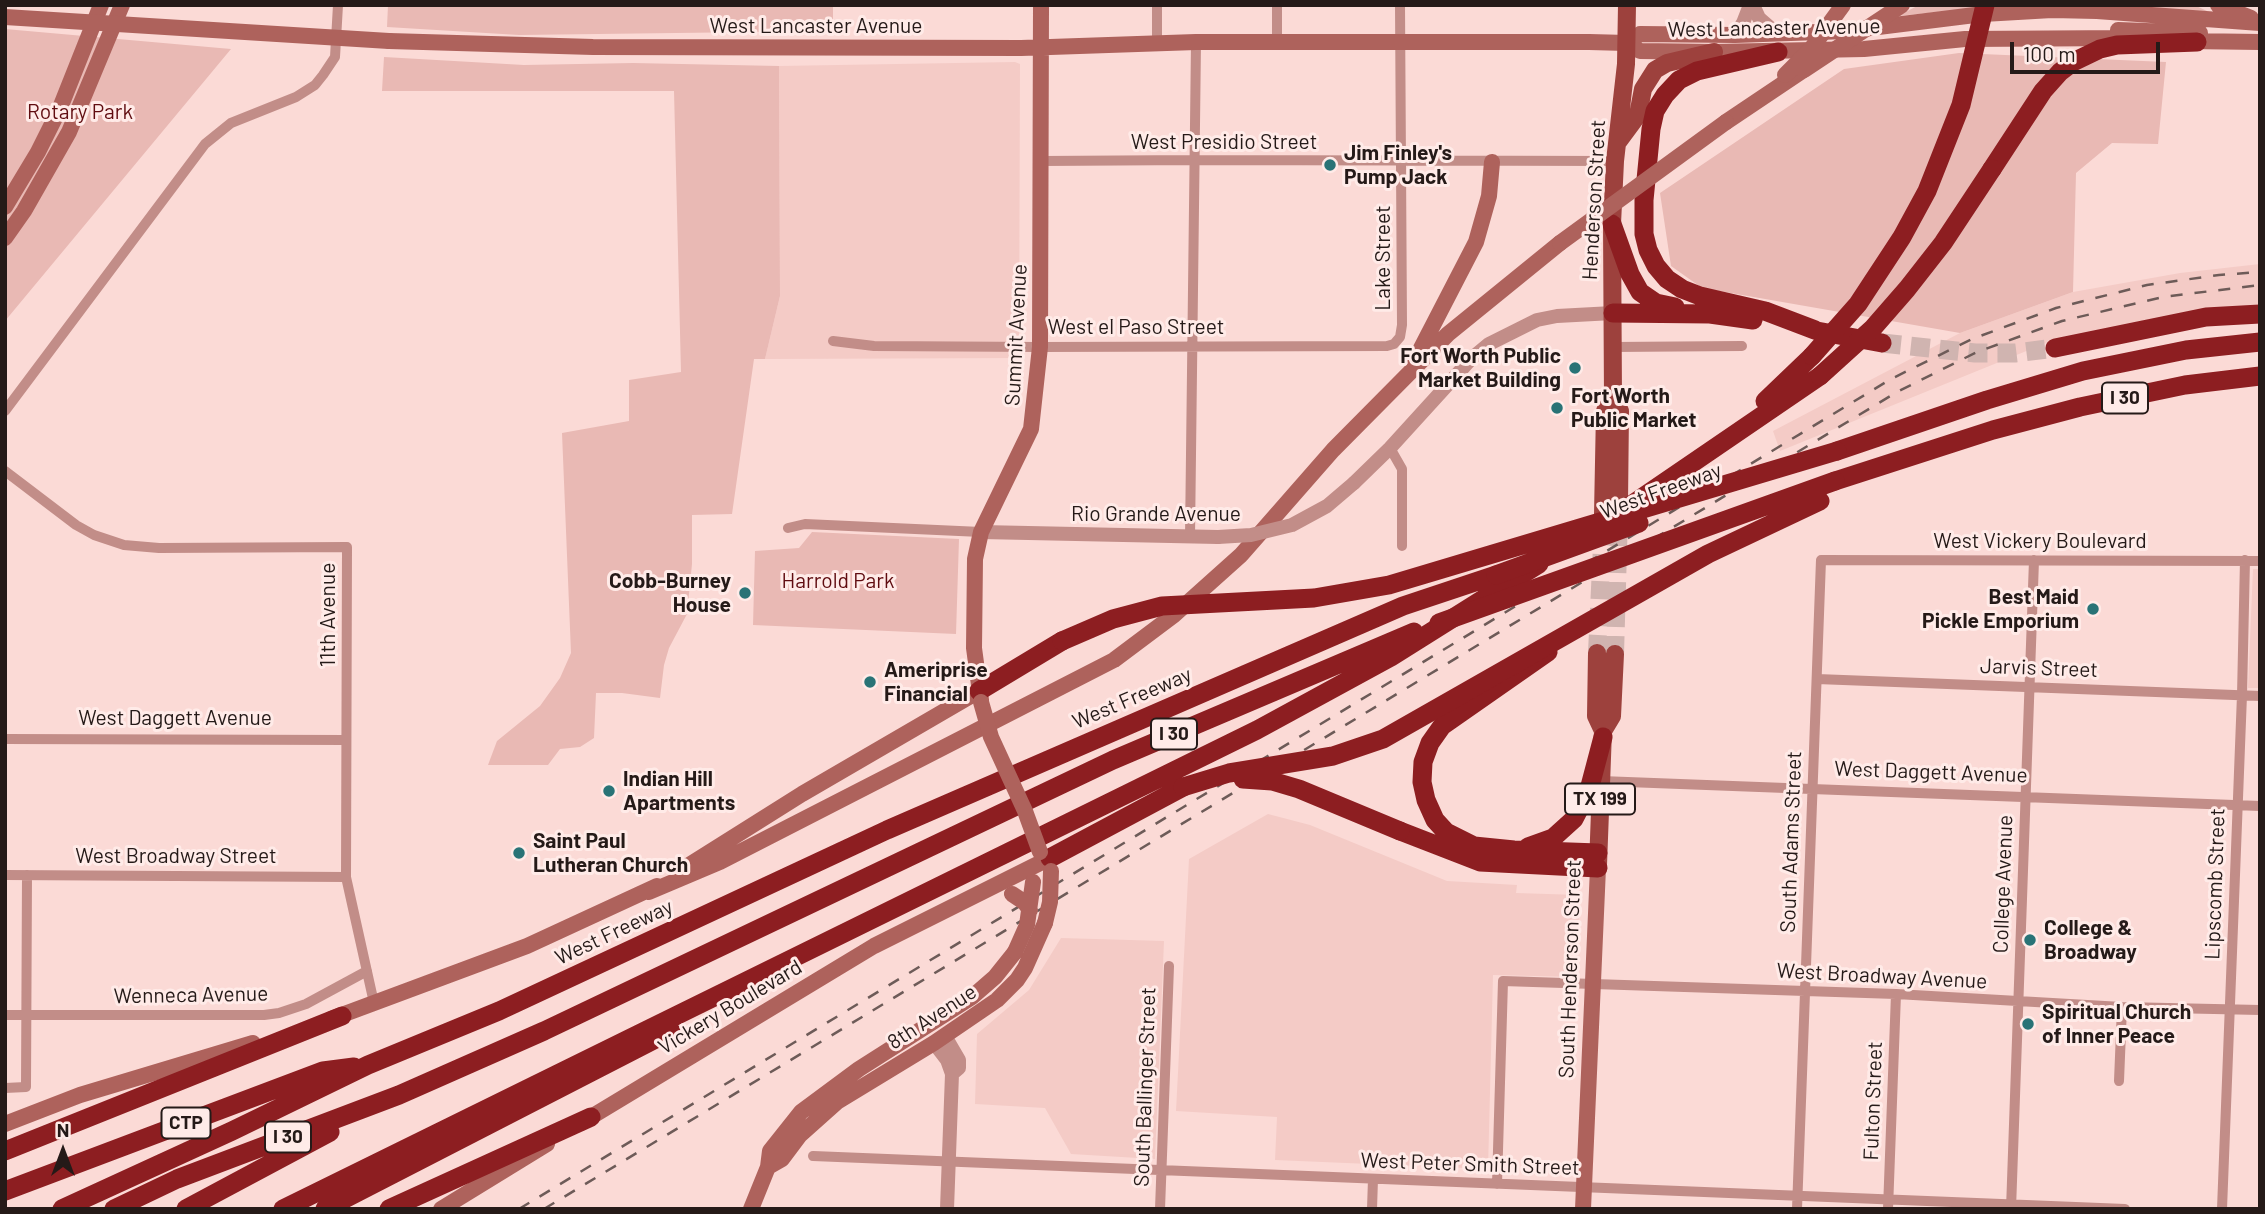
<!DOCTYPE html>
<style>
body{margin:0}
#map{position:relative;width:2265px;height:1214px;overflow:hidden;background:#fbdad6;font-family:Barlow,sans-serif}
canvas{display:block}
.frame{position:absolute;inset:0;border:7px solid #251a18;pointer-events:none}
.north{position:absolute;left:28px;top:1116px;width:70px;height:70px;-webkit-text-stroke:5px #ffebe8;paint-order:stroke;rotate:0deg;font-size:19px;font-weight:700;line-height:28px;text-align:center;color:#251a18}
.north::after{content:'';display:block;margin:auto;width:24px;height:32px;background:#251a18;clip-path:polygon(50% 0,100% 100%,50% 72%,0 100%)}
.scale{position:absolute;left:2010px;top:42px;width:150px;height:32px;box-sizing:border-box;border:4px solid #251a18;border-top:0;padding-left:9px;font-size:21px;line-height:24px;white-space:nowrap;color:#251a18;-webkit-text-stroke:5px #ffebe8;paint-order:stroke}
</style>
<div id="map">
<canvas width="2265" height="1214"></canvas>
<div class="frame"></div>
<div class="north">N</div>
<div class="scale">100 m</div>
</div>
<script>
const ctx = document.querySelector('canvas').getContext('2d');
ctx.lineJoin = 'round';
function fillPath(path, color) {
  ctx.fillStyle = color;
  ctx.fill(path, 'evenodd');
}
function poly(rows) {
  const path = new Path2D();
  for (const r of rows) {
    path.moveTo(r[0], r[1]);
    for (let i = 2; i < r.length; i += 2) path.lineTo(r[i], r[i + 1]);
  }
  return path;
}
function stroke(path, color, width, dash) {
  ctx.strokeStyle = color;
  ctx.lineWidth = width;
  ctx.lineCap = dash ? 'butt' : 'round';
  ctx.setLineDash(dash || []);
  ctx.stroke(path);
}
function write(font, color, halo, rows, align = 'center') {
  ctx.font = font + ' Barlow,sans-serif';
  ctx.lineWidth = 6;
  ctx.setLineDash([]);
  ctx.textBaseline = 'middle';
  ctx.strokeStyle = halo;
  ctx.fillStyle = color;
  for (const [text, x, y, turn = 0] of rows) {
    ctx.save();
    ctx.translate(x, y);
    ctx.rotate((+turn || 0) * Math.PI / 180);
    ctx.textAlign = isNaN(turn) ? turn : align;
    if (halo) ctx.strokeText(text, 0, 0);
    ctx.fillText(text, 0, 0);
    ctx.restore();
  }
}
const built = poly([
 [1015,62,1020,64,1019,358,765,359,780,296,779,66],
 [2260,264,2260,310,2051,341,1780,451,1773,431,1960,333,2073,292,2180,273],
 [2253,569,2260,569,2260,688,2248,688],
 [1268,814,1310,825,1447,881,1517,885,1516,893,1579,895,1578,977,1493,975,1488,1169,1275,1160,1277,1117,1176,1111,1189,859],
 [1061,938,1164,941,1155,1159,1071,1154,1045,1108,975,1104,977,1034,1029,990]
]);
const green = poly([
 [388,5,833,5,833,31,519,35,387,27],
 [1919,5,2008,5,1898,16],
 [2085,5,2194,5,2218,16],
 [5,29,231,49,5,321],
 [1959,53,2166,62,2158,144,2112,143,2076,173,2073,292,1960,333,1702,288,1671,266,1660,193,1844,69],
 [384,57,524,65,633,63,779,66,780,296,765,359,754,359,732,514,692,515,692,564,687,614,669,648,664,665,660,698,622,693,596,693,594,738,580,747,560,749,548,765,488,765,497,741,540,706,560,678,571,653,562,433,629,421,629,380,681,372,674,91,382,91],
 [812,532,959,539,956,634,753,625,755,551,799,548]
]);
const primaryTunnel = poly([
 [1597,653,1603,524],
 [1615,654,1619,517]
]);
const motorwayTunnel = poly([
 [1882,343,1975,353,2015,353,2055,348]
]);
const minor = poly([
 [1157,5,1157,43],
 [1277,5,1277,42],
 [1042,161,1195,160,1615,161],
 [833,341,874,346,1040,347,1387,346,1394,344,1400,337,1402,325,1400,5],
 [1613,347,1742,346],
 [5,411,205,144,231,123,296,97,315,85,323,75,335,57,338,5],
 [1390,448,1402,469,1402,546],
 [5,471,76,525,94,535,124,545,159,548,347,547,346,877,374,1003],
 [788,528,805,524,981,532],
 [1190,536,1196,42],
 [1817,679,2260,696],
 [5,739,346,740],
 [1601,781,2260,806],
 [5,875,346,877],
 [5,1015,264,1015,279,1013,306,1004,367,971],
 [2119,1081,2122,1007],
 [5,1088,26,1087,27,875],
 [813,1156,2125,1209],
 [1497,1184,1503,981,1896,994,2122,1007,2260,1010],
 [1160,1209,1169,966],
 [1372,1209,1373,1179],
 [1797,1209,1821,560,2260,561],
 [1888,1209,1896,994],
 [2011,1209,2034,560],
 [2222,1209,2242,695,2245,560]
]);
const tertiary = poly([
 [1753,5,1759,18,1775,32],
 [1735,35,1743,23,1750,5],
 [1354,483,1390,448,1471,359,1489,344,1537,320,1557,316,1613,313],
 [981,532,1218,537],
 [945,1036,959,1060,959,1068,952,1074],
 [934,1043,947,1060,952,1074,947,1209]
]);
const secondary = poly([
 [2218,5,2251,18],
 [2118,30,2200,33],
 [389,41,593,47,1021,48,1196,42,1589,42,1627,43,1640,51,1714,52,1864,49,1965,39,2130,38],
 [2187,41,2260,42],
 [1627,43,1640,34,1735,35,1846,31,1983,14,2052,10,2097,11,2260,23],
 [1726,122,1802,71],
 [5,207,38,152,60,108,101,5],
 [5,238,24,211,69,132,122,5],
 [1415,360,1476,242,1489,196,1492,162],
 [981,700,974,648,975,559,981,532,1031,429,1040,347,1041,5],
 [678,872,802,794,979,691],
 [649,892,720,862,1114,660,1174,615,1241,555,1333,450,1448,334,1560,243],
 [331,1019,527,946,657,886],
 [581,1123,874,946,1050,858],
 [5,1124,80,1095,253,1043],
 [768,1167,782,1159,800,1135,837,1102,934,1043,997,1000,1017,980,1025,968,1045,923],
 [441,1209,547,1144],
 [751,1209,768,1167,770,1151,801,1112,859,1069,972,997,995,977,1015,952],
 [1583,1209,1598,868]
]);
const primary = poly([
 [1618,142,1638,115,1643,89,1655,70,1667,63,1714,52],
 [1619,503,1620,411,1613,398,1612,224,1615,161,1626,64,1627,5],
 [1603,514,1605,411,1613,398],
 [1597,653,1596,716,1603,731,1598,865],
 [1603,731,1612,716,1615,654]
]);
const motorway = poly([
 [1778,52,1697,71,1679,80,1665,95,1655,111,1651,129,1644,200,1644,234,1648,250,1656,266,1667,279,1682,289,1700,296,1765,311,1815,330],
 [1992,169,2043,91,2060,72,2073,62,2100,49,2117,45,2197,42],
 [1612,224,1630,274,1640,292,1656,303,1675,307],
 [1613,313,1710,314,1753,320],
 [1817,331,1882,343],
 [2055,348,2206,317,2260,314],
 [1765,401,1812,356],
 [1837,451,1987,400,2083,371,2186,350,2260,342],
 [1835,481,1993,430,2080,407,2185,385,2260,376],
 [1615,516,1820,376],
 [1548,652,1442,726,1430,743,1423,762,1422,782,1426,800,1435,820,1446,832,1474,846,1514,850,1598,853],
 [979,691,1062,641],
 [1400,831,1480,862,1598,868],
 [1528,847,1553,838,1574,819,1589,790,1603,737],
 [1050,858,1183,787],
 [5,1151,342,1016],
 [5,1191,323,1071,354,1067],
 [62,1209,232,1131,368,1065,499,1011,887,830,1403,606,1496,575],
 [114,1209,177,1179,399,1095,544,1031,1113,760,1414,632],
 [186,1209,330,1132],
 [283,1209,1257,730,1391,657,1539,564],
 [325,1209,671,1031],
 [389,1209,591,1117]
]);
const rail = poly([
 [519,1209,1891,379,1972,339,2056,308,2147,285,2219,275,2260,272],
 [544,1209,1897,392,1977,352,2062,321,2163,297,2260,285]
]);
const tertiaryBridge = poly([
 [1218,537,1251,535,1292,525,1327,506,1354,483]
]);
const secondaryBridge = poly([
 [5,17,389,41],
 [1804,70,1902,5],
 [1785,75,1811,49,1843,5],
 [1560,243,1726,122],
 [981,702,991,737,1025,811,1040,852],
 [1012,894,1024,902,1030,910],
 [1045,923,1050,902,1051,871],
 [1015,952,1027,925,1033,882]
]);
const motorwayBridge = poly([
 [1812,356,1858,304,1902,237,1927,191,1961,105,1985,5],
 [1820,376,1873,328,1907,289,1943,243,1992,169],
 [1496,575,1639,523],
 [1439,623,1835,481],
 [1062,641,1113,619,1162,606,1314,598,1389,585,1837,451],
 [1243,779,1272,781,1299,789,1400,831],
 [1183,787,1229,773,1333,756,1383,739,1708,554,1820,501]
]);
const markers = [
 [1330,165,7,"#297376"],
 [1575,368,7,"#297376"],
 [1557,408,7,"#297376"],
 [745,593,7,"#297376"],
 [2093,609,7,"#297376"],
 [870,682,7,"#297376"],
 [609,791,7,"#297376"],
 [519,853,7,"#297376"],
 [2030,940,7,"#297376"],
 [2028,1024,7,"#297376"]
];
const shields = [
 [2125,398,46],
 [1174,734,46],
 [1600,799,70],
 [186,1123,49],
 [288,1137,46]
];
const shieldNames = [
 ["I 30",2125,398],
 ["I 30",1174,734],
 ["TX 199",1600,799],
 ["CTP",186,1123],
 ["I 30",288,1137]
];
const streetNames = [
 ["West Lancaster Avenue",816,26],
 ["West Lancaster Avenue",1774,28,-1],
 ["West Presidio Street",1224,142],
 ["Henderson Street",1594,200,-87],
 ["Lake Street",1383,258,-90],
 ["West el Paso Street",1136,327],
 ["Summit Avenue",1016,335,-87],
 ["West Freeway",1661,491,-20],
 ["Rio Grande Avenue",1156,514],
 ["West Vickery Boulevard",2040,541],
 ["11th Avenue",328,615,-90],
 ["Jarvis Street",2039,668,2],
 ["West Freeway",1132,698,-23],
 ["West Daggett Avenue",175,718],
 ["West Daggett Avenue",1931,772,2],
 ["South Adams Street",1791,842,-88],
 ["West Broadway Street",176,856],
 ["College Avenue",2003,884,-88],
 ["Lipscomb Street",2215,884,-88],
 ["West Freeway",614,932,-25],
 ["South Henderson Street",1570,969,-88],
 ["West Broadway Avenue",1882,976,3],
 ["Wenneca Avenue",191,995,-1],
 ["Vickery Boulevard",730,1007,-31],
 ["8th Avenue",932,1017,-33],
 ["South Ballinger Street",1145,1087,-88],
 ["Fulton Street",1873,1101,-88],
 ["West Peter Smith Street",1470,1164,2]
];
const parkNames = [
 ["Rotary Park",80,112],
 ["Harrold Park",838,581]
];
const poiNames = [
 ["Jim Finley's",1344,153],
 ["Pump Jack",1344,177],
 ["Fort Worth Public",1561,356,"right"],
 ["Market Building",1561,380,"right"],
 ["Fort Worth",1571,396],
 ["Public Market",1571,420],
 ["Cobb-Burney",731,581,"right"],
 ["House",731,605,"right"],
 ["Best Maid",2079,597,"right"],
 ["Pickle Emporium",2079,621,"right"],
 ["Ameriprise",884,670],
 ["Financial",884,694],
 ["Indian Hill",623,779],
 ["Apartments",623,803],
 ["Saint Paul",533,841],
 ["Lutheran Church",533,865],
 ["College &",2044,928],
 ["Broadway",2044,952],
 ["Spiritual Church",2042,1012],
 ["of Inner Peace",2042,1036]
];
fillPath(built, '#f4cbc6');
fillPath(green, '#e9b9b4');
stroke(primaryTunnel, '#d0b4b0', 18, [18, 9]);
stroke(motorwayTunnel, '#d0b4b0', 19, [19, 10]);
stroke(minor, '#c28d88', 10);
stroke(tertiary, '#c28d88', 14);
stroke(secondary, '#ae625c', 16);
stroke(primary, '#9d413d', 18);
stroke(motorway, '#8d1e21', 19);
stroke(rail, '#6d5b58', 2.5, [12, 12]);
stroke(tertiaryBridge, '#c28d88', 14);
stroke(secondaryBridge, '#ae625c', 16);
stroke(motorwayBridge, '#8d1e21', 19);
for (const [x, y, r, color] of markers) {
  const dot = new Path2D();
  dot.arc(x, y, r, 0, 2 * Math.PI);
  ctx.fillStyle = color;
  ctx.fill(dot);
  stroke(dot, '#ffebe8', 2.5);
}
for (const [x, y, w] of shields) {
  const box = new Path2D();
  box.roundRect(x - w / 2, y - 15.5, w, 31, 5);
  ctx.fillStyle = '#ffebe8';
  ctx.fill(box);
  stroke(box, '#251a18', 2);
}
write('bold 19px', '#251a18', null, shieldNames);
write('21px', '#251a18', '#ffebe8', streetNames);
write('21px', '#600c10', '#ffebe8', parkNames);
write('bold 21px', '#251a18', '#ffebe8', poiNames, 'left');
</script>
